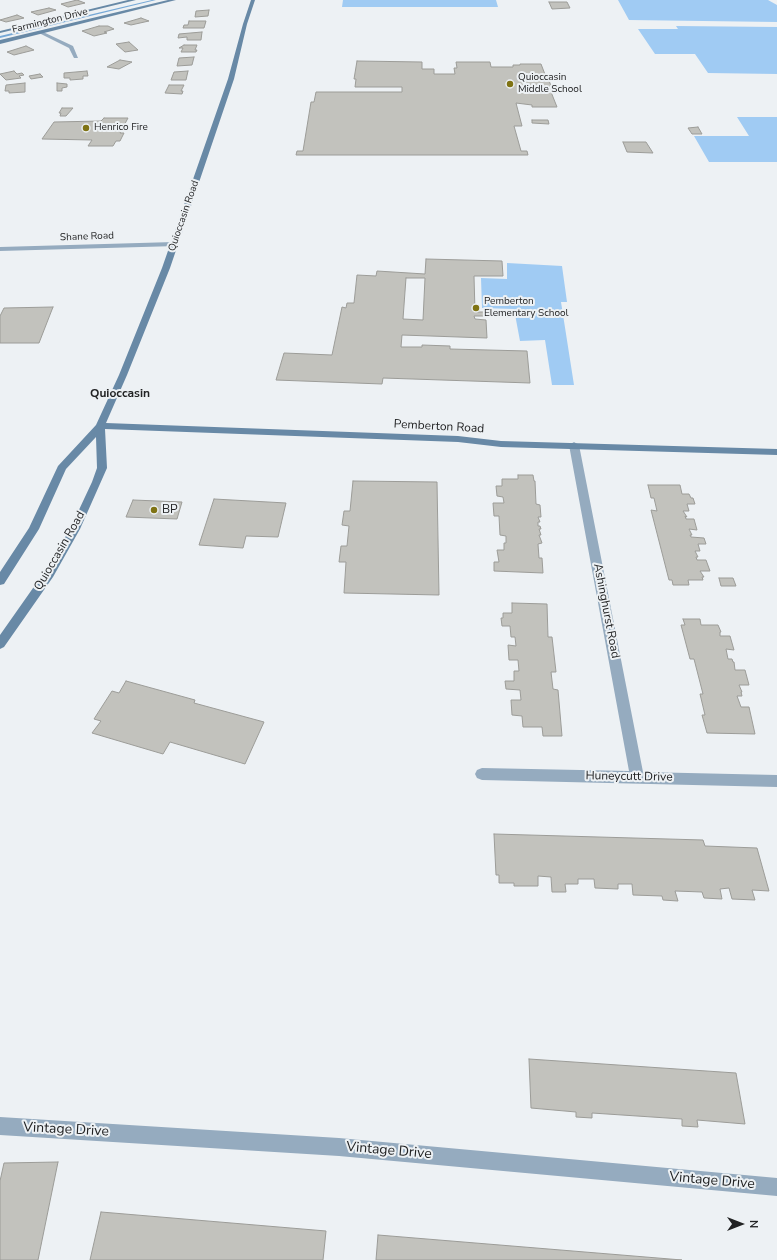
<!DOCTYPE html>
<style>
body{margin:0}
#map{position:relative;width:777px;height:1260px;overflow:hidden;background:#edf1f4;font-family:"Nunito Sans",sans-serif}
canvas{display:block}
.north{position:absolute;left:721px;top:1204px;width:40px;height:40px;-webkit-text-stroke:3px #edf1f4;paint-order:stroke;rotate:90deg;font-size:11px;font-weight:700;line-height:16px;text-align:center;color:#222324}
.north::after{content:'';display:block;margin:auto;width:14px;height:18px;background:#222324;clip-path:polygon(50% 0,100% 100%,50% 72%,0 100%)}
</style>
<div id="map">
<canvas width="777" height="1260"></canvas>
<div class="north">N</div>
</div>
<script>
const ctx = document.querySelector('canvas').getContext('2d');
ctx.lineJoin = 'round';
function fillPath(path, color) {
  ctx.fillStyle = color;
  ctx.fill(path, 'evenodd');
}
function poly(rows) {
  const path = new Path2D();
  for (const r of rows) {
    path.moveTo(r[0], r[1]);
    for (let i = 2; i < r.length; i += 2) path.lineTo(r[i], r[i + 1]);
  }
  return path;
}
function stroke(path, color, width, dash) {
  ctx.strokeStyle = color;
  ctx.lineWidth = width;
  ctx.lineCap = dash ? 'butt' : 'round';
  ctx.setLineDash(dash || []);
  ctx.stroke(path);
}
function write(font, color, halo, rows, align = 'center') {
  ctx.font = font + ' "Nunito Sans",sans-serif';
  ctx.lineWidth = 4;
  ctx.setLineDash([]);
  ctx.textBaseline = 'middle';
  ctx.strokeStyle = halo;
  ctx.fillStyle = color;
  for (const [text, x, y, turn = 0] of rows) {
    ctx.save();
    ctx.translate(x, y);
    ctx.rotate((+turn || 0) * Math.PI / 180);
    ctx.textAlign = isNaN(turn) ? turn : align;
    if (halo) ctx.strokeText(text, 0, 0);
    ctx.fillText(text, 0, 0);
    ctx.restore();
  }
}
const green = poly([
 [343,0,496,0,498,7,342,7],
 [618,0,768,0,777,5,777,22,629,20],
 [676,26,777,27,777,74,708,73,695,54,655,54,638,29,678,29],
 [737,117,777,117,777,162,709,162,694,136,749,136],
 [507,263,562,266,567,302,561,302,574,385,552,385,545,340,520,341,514,309,482,308,481,278,507,279]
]);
const stream = poly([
 [152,0,156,0,0,38,0,36,152,0]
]);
const building = poly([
 [77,0,85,3,68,7,61,4,77,0],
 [549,2,567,2,570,8,552,9,549,2],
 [49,8,56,10,38,15,31,12,49,8],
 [209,10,208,16,195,17,196,11,209,10],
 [17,15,24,18,6,22,0,20,17,15],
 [141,18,149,21,131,25,124,23,141,18],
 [189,21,206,21,204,28,183,28,184,25,188,25,189,21],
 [99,26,108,26,114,29,104,32,107,33,94,36,82,31,99,26],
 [202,32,201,40,187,40,187,37,178,38,179,34,202,32],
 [129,42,138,50,125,52,116,44,129,42],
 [184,45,197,45,195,50,197,50,196,52,181,52,183,48,179,48,184,45],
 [26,46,34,50,14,55,7,52,26,46],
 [194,57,192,65,177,66,179,58,194,57],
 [120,60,132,62,119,69,107,67,120,60],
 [357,61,422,62,422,69,434,69,434,74,455,74,454,68,457,68,456,62,490,62,491,67,513,67,513,65,520,65,520,64,541,64,546,77,545,78,548,78,553,91,550,91,551,92,557,107,532,107,532,105,516,103,522,126,514,126,521,151,527,151,528,155,296,155,297,151,303,151,311,102,314,102,316,92,402,92,402,87,355,87,356,79,354,79,357,61],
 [14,71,17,74,22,73,24,75,19,76,21,78,6,80,0,74,14,71],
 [87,71,88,76,83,76,83,79,70,80,70,78,64,78,64,73,87,71],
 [188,71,186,80,171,80,174,72,188,71],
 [40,74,43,77,31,79,29,76,40,74],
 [25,83,25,92,9,93,9,91,5,91,6,85,25,83],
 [57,83,67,84,67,87,62,88,62,91,57,91,57,83],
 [169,85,184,85,181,91,183,91,182,94,165,93,169,85],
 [62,108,73,108,66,116,60,116,61,113,59,113,62,108],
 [104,118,128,118,120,133,124,133,120,141,116,141,113,146,88,146,92,140,42,139,54,122,101,121,104,118],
 [532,120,548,120,549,124,532,123,532,120],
 [698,127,702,134,692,134,688,128,698,127],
 [623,142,646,142,653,153,627,152,623,142],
 [426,259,502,261,503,276,474,276,475,312,485,312,485,316,474,316,475,319,486,320,487,338,402,335,401,347,422,347,422,345,450,346,450,349,527,351,530,383,383,378,382,384,276,380,284,353,332,355,342,307,346,308,347,303,354,303,357,275,376,276,377,271,425,274,426,259],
 [406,278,425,278,423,320,403,319,406,278],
 [53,307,39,343,0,343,0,316,4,308,53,307],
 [518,475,533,475,534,481,535,481,536,504,540,505,541,517,538,517,540,522,538,522,538,526,540,526,541,529,539,529,541,535,539,535,542,543,538,544,539,558,542,558,543,573,494,571,494,562,499,562,497,550,504,550,504,543,506,543,506,536,500,535,499,516,494,516,493,503,504,503,503,497,497,496,496,486,502,486,502,479,518,479,518,475],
 [353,481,437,482,439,595,344,593,346,562,339,562,341,546,347,546,349,526,342,525,344,511,350,511,353,481],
 [648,485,680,485,682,494,689,494,691,498,693,498,695,504,687,504,689,511,683,511,687,517,685,516,686,519,694,519,697,530,689,529,692,535,690,535,691,537,704,538,706,544,698,544,700,551,695,551,698,557,696,557,697,560,706,560,710,571,700,571,704,577,702,577,703,580,688,580,689,585,673,585,672,580,669,580,651,510,657,511,654,498,651,498,648,485],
 [214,499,286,503,278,537,246,536,243,548,199,545,214,499],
 [133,500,182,502,177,519,126,517,133,500],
 [719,578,733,578,736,586,721,586,719,578],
 [512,603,547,604,548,637,552,637,556,672,551,672,553,689,558,690,562,736,543,736,542,727,523,727,522,716,512,715,511,700,521,700,520,690,506,689,505,681,514,681,514,671,519,671,518,660,509,660,508,645,516,646,515,637,511,637,510,626,502,626,501,618,503,618,503,613,512,613,512,603],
 [683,619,700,619,701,625,718,625,721,632,720,632,720,636,730,636,734,650,726,649,728,659,732,659,733,662,734,662,735,670,745,670,749,685,739,685,742,692,741,692,742,696,737,696,741,707,749,707,755,734,707,733,702,715,705,715,700,694,703,694,694,659,690,659,681,625,685,625,683,619],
 [126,681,195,700,194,703,264,722,245,764,170,742,163,754,92,733,101,721,94,719,112,691,119,693,126,681],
 [494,834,703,840,705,846,757,848,769,891,752,890,755,900,732,899,729,888,720,889,722,899,704,898,702,892,675,891,678,901,663,900,662,896,633,895,632,884,618,884,618,889,595,888,594,879,578,879,578,884,565,884,566,892,552,892,551,877,538,876,538,886,514,886,514,883,499,883,499,875,496,875,494,834],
 [529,1059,736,1073,745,1124,697,1120,698,1127,682,1126,682,1119,592,1113,592,1118,576,1117,576,1112,531,1108,529,1059],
 [58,1162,38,1260,0,1260,0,1181,4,1163,58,1162],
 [101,1212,326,1231,323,1260,90,1260,101,1212],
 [378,1235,682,1260,376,1260,378,1235]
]);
const street = poly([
 [41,31,73,46,78,58,74,58,69,48,39,33,41,31],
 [174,242,178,244,177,246,0,251,0,247,174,242],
 [574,442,579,445,643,772,777,775,777,787,482,780,477,778,475,774,477,770,482,768,629,771,569,445,574,442],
 [0,1117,339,1138,777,1178,777,1196,339,1156,0,1135,0,1117]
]);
const secondary = poly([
 [128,0,136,0,0,33,0,31,128,0],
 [168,0,176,0,0,44,0,40,168,0],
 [251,0,255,0,247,24,234,79,170,268,127,375,106,423,458,436,501,441,777,449,777,455,501,447,458,442,105,429,107,468,80,529,53,577,4,647,0,649,0,635,45,571,70,529,92,482,97,468,96,437,66,469,39,529,4,584,0,585,0,572,29,528,58,466,96,425,119,375,162,268,228,79,243,24,251,0]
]);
const markers = [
 [510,84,4,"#7f7314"],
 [86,128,4,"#7f7314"],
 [476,308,4,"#7f7314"],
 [154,510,4,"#7f7314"]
];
const farStreetnames = [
 ["Farmington Drive",50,21,-14],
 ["Quioccasin Road",184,216,-71],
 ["Shane Road",87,237,-2]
];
const farPoinames = [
 ["Quioccasin",518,78],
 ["Middle School",518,90],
 ["Henrico Fire",94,128],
 ["Pemberton",484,302],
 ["Elementary School",484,314]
];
const farQuarternames = [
 ["Quioccasin",120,394]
];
const streetNames = [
 ["Pemberton Road",439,427,3],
 ["Quioccasin Road",60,551,-60],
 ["Ashinghurst Road",606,611,79],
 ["Huneycutt Drive",629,777,1]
];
const poiNames = [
 ["BP",162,510]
];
const nearStreetnames = [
 ["Vintage Drive",66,1130,3],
 ["Vintage Drive",389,1151,5],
 ["Vintage Drive",712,1181,5]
];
fillPath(green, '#a0cbf3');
fillPath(stream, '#76a8d6');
fillPath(building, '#c2c2bd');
stroke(building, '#9c9c98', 1);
fillPath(street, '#95abbf');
fillPath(secondary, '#6889a6');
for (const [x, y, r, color] of markers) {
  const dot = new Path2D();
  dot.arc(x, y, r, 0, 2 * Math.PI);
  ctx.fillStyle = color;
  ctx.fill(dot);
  stroke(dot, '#edf1f4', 1.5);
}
write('10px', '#222324', '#edf1f4', farStreetnames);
write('10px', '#222324', '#edf1f4', farPoinames, 'left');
write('bold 12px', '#222324', '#edf1f4', farQuarternames);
write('12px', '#222324', '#edf1f4', streetNames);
write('12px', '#222324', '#edf1f4', poiNames, 'left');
write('14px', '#222324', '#edf1f4', nearStreetnames);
</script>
